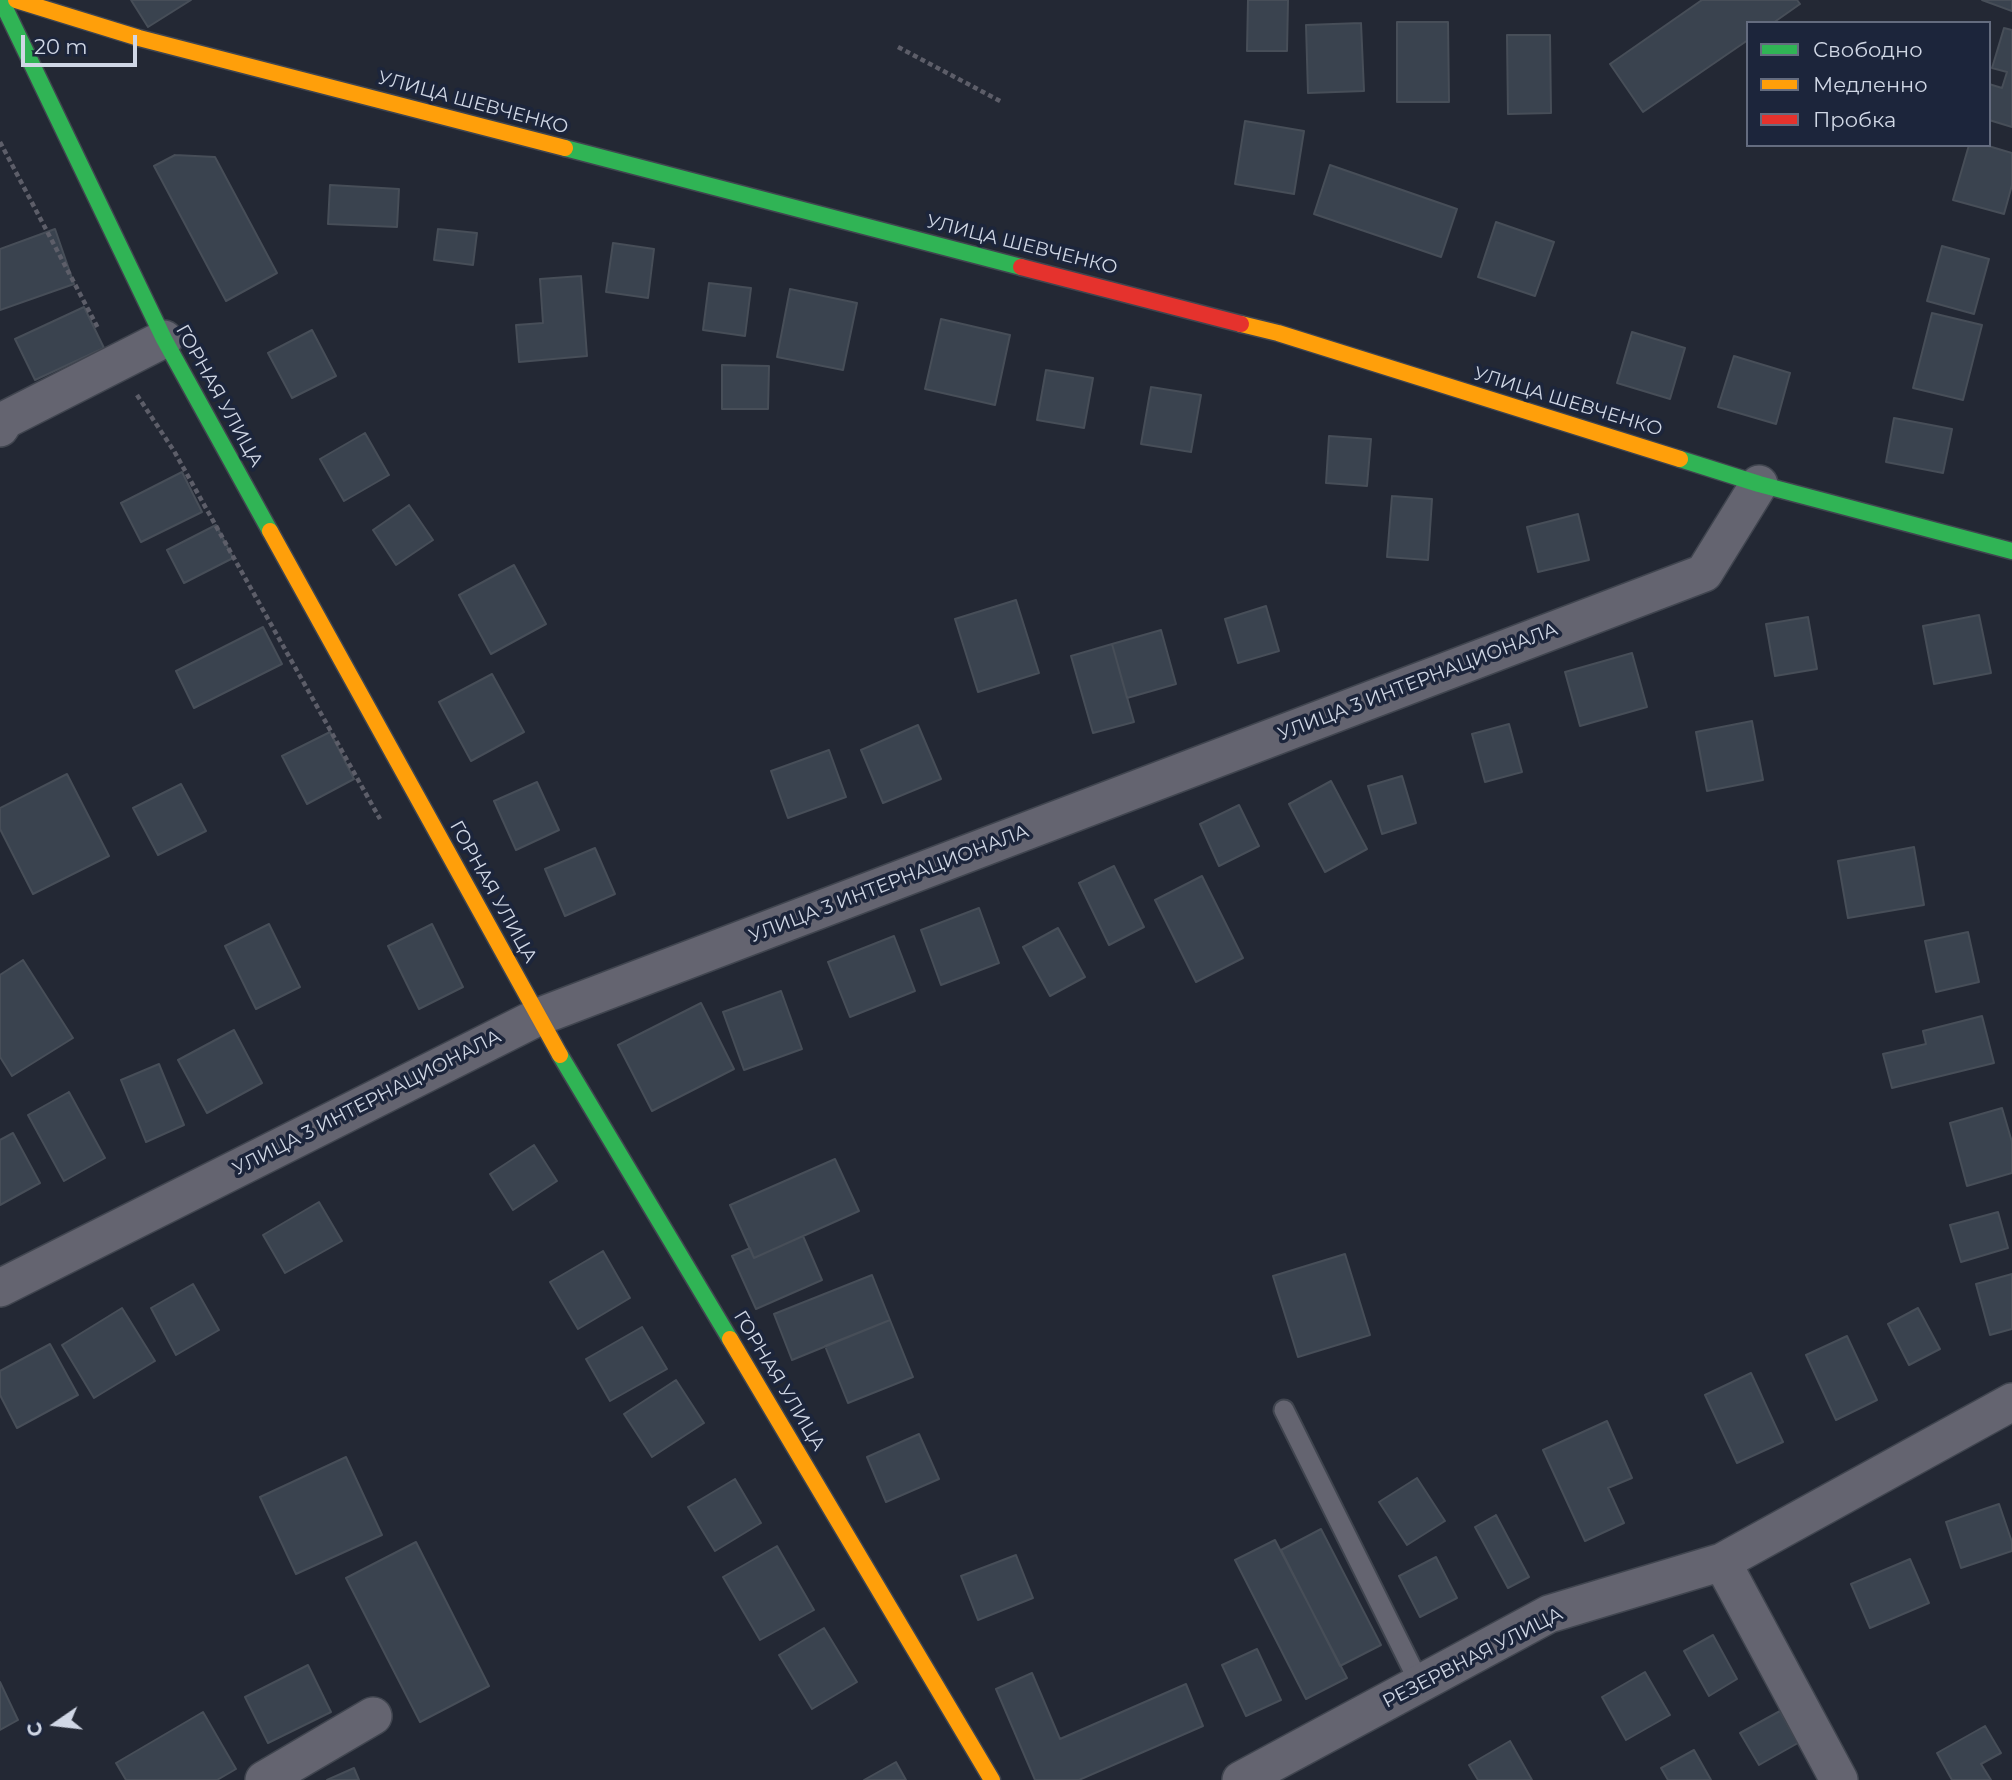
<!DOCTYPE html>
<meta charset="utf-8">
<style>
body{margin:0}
#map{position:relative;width:2012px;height:1780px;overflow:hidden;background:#232834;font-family:Montserrat,sans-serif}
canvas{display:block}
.legend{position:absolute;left:1746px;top:21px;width:245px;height:126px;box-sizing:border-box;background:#1c253b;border:2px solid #646c7f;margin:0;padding:9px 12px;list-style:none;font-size:21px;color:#d0d7e5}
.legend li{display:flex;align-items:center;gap:14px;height:35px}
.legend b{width:35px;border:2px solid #646c7f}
.north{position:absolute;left:21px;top:1689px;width:70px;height:70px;-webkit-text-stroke:5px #1c253b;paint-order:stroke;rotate:256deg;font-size:19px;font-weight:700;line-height:28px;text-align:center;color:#d0d7e5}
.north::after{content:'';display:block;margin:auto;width:24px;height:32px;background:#d0d7e5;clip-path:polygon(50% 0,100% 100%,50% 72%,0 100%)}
.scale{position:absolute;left:21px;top:35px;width:116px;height:32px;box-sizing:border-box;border:4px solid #d0d7e5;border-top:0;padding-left:9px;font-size:21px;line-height:24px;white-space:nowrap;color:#d0d7e5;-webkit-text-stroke:5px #1c253b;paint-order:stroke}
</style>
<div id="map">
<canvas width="2012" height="1780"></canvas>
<ul class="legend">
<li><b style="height:9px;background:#30b455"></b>Свободно</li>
<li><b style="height:9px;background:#ff9f0a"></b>Медленно</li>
<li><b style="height:9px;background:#e5322d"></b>Пробка</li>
</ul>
<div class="north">С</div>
<div class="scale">20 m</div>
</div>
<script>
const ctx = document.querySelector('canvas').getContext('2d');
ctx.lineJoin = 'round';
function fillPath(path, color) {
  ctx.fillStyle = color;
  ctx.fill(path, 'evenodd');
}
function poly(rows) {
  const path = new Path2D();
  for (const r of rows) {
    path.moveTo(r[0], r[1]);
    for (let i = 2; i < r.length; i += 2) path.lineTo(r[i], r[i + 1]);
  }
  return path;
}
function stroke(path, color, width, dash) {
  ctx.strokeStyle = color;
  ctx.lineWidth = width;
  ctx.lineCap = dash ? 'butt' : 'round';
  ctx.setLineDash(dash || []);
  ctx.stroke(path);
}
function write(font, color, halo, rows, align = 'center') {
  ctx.font = font + ' Montserrat,sans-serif';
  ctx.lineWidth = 7;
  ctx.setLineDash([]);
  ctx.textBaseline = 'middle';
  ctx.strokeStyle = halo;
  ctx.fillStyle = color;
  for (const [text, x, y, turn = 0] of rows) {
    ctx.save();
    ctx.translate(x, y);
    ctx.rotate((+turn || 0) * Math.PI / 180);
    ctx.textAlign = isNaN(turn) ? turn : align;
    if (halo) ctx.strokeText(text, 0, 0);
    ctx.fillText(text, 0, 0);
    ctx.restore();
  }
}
const building = poly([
 [131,0,191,0,148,27,131,0],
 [1248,0,1288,0,1287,51,1247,51,1248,0],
 [1702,0,1797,0,1800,4,1773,23,1748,23,1748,40,1643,112,1610,64,1702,0],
 [1982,0,2012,0,2012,11,1982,0],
 [1397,22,1448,22,1449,102,1397,102,1397,22],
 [1361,23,1364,91,1308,93,1306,25,1361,23],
 [2004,28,2012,30,2012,127,1989,120,1989,84,2002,88,2007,72,1992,68,2004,28],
 [1507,35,1550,35,1551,113,1508,114,1507,35],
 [1245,121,1304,131,1294,194,1235,184,1245,121],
 [1969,145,1985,145,2012,153,2012,185,2004,214,1953,200,1969,145],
 [175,155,215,157,277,273,226,301,154,166,175,155],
 [1330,165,1457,209,1441,257,1314,214,1330,165],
 [330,185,399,189,397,227,328,224,330,185],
 [1496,222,1554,242,1535,296,1478,277,1496,222],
 [55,229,74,284,0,310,0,249,55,229],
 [438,229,477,233,473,265,434,260,438,229],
 [613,243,654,249,648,298,606,292,613,243],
 [1942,246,1989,259,1974,314,1927,301,1942,246],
 [581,276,587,356,519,362,516,325,543,323,540,279,581,276],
 [709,283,751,288,745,336,703,330,709,283],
 [790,289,857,303,843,370,777,357,790,289],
 [84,307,104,348,35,380,15,339,84,307],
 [1932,313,1982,325,1963,400,1913,388,1932,313],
 [941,319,1010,335,995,405,925,389,941,319],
 [312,330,336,376,292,398,268,353,312,330],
 [1632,332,1685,348,1670,399,1617,383,1632,332],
 [1734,356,1790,373,1776,424,1718,407,1734,356],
 [722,365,769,366,768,409,722,409,722,365],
 [1046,370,1093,378,1084,428,1037,420,1046,370],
 [1151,387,1201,395,1191,452,1141,444,1151,387],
 [1894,418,1952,429,1943,473,1886,462,1894,418],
 [365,433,389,475,344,501,320,459,365,433],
 [1329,436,1371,439,1367,486,1326,483,1329,436],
 [182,472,202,512,141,542,121,503,182,472],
 [1392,496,1432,499,1428,560,1387,557,1392,496],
 [409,505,433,540,396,565,373,530,409,505],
 [1578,514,1589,560,1538,572,1527,527,1578,514],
 [216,525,233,558,184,583,167,550,216,525],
 [514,565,546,624,491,654,459,595,514,565],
 [1016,600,1039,673,978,692,955,619,1016,600],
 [1266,606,1279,651,1238,663,1225,619,1266,606],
 [1979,615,1991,673,1934,684,1923,626,1979,615],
 [1808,617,1817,669,1775,676,1766,624,1808,617],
 [263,627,282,664,194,708,176,671,263,627],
 [1161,630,1176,684,1127,698,1112,644,1161,630],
 [1112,644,1134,722,1093,733,1071,656,1112,644],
 [1632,653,1647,707,1580,726,1565,672,1632,653],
 [492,674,524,732,471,761,439,702,492,674],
 [1752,721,1763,780,1707,791,1696,732,1752,721],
 [1509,724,1522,772,1485,782,1472,734,1509,724],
 [918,725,941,779,883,803,861,750,918,725],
 [330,732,354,779,307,804,282,756,330,732],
 [829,750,846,797,788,818,771,771,829,750],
 [67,774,109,856,33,894,0,829,0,808,67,774],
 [1402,776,1416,823,1382,834,1368,786,1402,776],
 [1331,781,1367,849,1325,872,1289,804,1331,781],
 [537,782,559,830,516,850,494,801,537,782],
 [181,784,206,831,158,855,133,808,181,784],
 [1239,805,1259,846,1219,866,1200,824,1239,805],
 [1914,847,1924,905,1848,918,1838,861,1914,847],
 [595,848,615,894,565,916,545,869,595,848],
 [1114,866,1144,927,1109,945,1079,883,1114,866],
 [1202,876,1243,958,1196,982,1155,900,1202,876],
 [979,908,999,963,941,985,921,930,979,908],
 [269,924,300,987,256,1009,225,946,269,924],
 [432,924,463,987,419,1009,388,946,432,924],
 [1058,928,1085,977,1050,996,1023,947,1058,928],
 [1968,932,1979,982,1936,992,1925,941,1968,932],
 [894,936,915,991,850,1017,828,962,894,936],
 [23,960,73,1038,12,1076,0,1057,0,975,23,960],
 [781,991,802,1049,744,1070,723,1012,781,991],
 [701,1003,734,1069,652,1111,618,1045,701,1003],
 [1982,1016,1994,1063,1892,1088,1883,1054,1926,1044,1923,1031,1982,1016],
 [234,1030,262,1083,207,1113,178,1060,234,1030],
 [159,1064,184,1125,146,1142,121,1080,159,1064],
 [69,1092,105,1158,64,1181,28,1115,69,1092],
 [2002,1108,2012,1142,2012,1173,1967,1186,1950,1123,2002,1108],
 [13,1133,40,1183,0,1205,0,1140,13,1133],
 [534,1145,557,1181,513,1210,490,1174,534,1145],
 [835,1159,859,1211,754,1258,730,1205,835,1159],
 [319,1202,342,1241,285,1273,263,1235,319,1202],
 [1998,1212,2008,1248,1961,1262,1950,1225,1998,1212],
 [803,1236,822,1280,756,1309,732,1256,750,1248,754,1258,803,1236],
 [603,1251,630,1298,578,1329,550,1282,603,1251],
 [1345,1254,1370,1335,1298,1357,1273,1276,1345,1254],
 [2012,1274,2012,1329,1990,1335,1976,1284,2012,1274],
 [872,1275,890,1320,792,1360,774,1314,872,1275],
 [193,1284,219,1330,176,1355,151,1308,193,1284],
 [122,1308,155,1361,94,1398,62,1345,122,1308],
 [1918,1308,1940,1349,1909,1365,1888,1324,1918,1308],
 [890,1320,913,1377,848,1403,825,1346,890,1320],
 [642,1327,667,1369,610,1401,586,1359,642,1327],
 [1847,1336,1877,1400,1836,1420,1806,1355,1847,1336],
 [50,1344,78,1395,17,1428,0,1395,0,1371,50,1344],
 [1751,1373,1783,1442,1737,1463,1705,1395,1751,1373],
 [676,1380,704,1423,652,1457,624,1414,676,1380],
 [1607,1421,1632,1478,1608,1488,1624,1523,1585,1541,1543,1450,1607,1421],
 [919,1434,939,1479,886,1502,867,1457,919,1434],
 [346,1457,382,1535,296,1574,260,1497,346,1457],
 [1417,1478,1445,1521,1407,1545,1379,1502,1417,1478],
 [735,1479,761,1523,715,1551,688,1507,735,1479],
 [1999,1504,2012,1542,2012,1551,1961,1568,1946,1522,1999,1504],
 [1496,1515,1529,1577,1508,1588,1475,1527,1496,1515],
 [1321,1529,1381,1645,1340,1666,1281,1550,1321,1529],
 [1275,1540,1347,1678,1306,1699,1235,1560,1275,1540],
 [416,1542,489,1686,420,1722,346,1578,416,1542],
 [777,1546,814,1610,760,1640,723,1577,777,1546],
 [1016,1555,1033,1598,978,1620,961,1576,1016,1555],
 [1436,1557,1457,1598,1420,1617,1399,1576,1436,1557],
 [1910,1559,1929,1603,1870,1628,1851,1584,1910,1559],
 [824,1628,857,1682,812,1709,779,1655,824,1628],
 [1713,1635,1737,1679,1709,1696,1684,1651,1713,1635],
 [1257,1649,1281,1700,1246,1716,1222,1665,1257,1649],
 [308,1665,331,1712,268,1743,245,1697,308,1665],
 [1645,1672,1670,1715,1626,1740,1602,1697,1645,1672],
 [1032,1673,1060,1739,1186,1684,1203,1726,1079,1780,1035,1780,996,1689,1032,1673],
 [0,1682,18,1720,0,1730,0,1682],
 [1780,1711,1798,1743,1759,1765,1740,1733,1780,1711],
 [203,1712,236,1769,217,1780,126,1780,116,1763,203,1712],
 [1985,1726,2001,1753,1981,1764,1991,1780,1952,1780,1937,1753,1985,1726],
 [1510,1741,1532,1780,1478,1780,1469,1765,1510,1741],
 [1694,1750,1711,1780,1668,1780,1661,1768,1694,1750],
 [896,1762,906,1780,864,1780,896,1762],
 [354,1768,359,1780,327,1780,354,1768]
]);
const path = poly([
 [898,47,1002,102],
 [0,142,99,330],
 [137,395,174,451,380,819]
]);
const lane = poly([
 [1284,1410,1420,1684]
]);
const street = poly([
 [0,428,5,420,164,339],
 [0,1288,538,1017,1704,573,1759,484],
 [1722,1562,1839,1780],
 [264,1780,373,1716],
 [1241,1780,1549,1614,1722,1562,2012,1402]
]);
const fast = poly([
 [1,0,164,339,270,531],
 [565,148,1021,267],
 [1680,459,1759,484,2012,551],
 [560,1055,730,1339]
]);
const slow = poly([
 [16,0,139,38,565,148],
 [1241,324,1278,333,1680,459],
 [270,531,560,1055],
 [730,1339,992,1780]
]);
const jam = poly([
 [1021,267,1241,324]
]);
const streetNames = [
 ["УЛИЦА ШЕВЧЕНКО",473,103,15],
 ["УЛИЦА ШЕВЧЕНКО",1022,245,14],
 ["ГОРНАЯ УЛИЦА",219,396,61],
 ["УЛИЦА ШЕВЧЕНКО",1568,402,17],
 ["УЛИЦА 3 ИНТЕРНАЦИОНАЛА",1418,682,-21],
 ["УЛИЦА 3 ИНТЕРНАЦИОНАЛА",889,884,-21],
 ["ГОРНАЯ УЛИЦА",493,892,61],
 ["УЛИЦА 3 ИНТЕРНАЦИОНАЛА",367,1103,-27],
 ["ГОРНАЯ УЛИЦА",779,1381,59],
 ["РЕЗЕРВНАЯ УЛИЦА",1473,1658,-27]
];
fillPath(building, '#3a434f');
stroke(building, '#474e58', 2);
stroke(lane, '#40454f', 23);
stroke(street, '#40454f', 40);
stroke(fast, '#40454f', 19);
stroke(slow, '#40454f', 19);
stroke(jam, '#40454f', 19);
stroke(path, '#5d5e69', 4.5, [5, 3.5]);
stroke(lane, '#646470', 19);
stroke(street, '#646470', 37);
stroke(fast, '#30b455', 16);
stroke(slow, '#ff9f0a', 16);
stroke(jam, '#e5322d', 16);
write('19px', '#d0d7e5', '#1c253b', streetNames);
</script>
